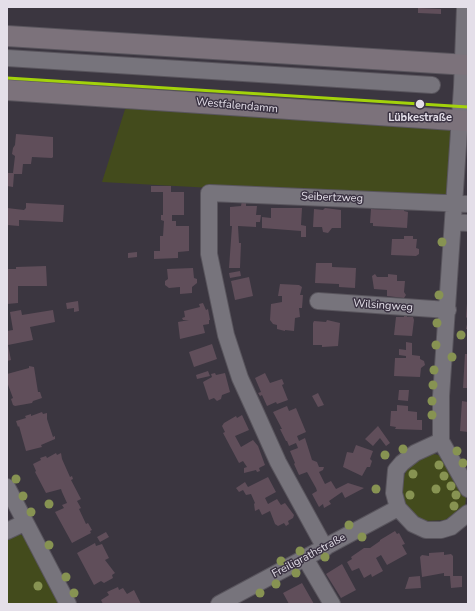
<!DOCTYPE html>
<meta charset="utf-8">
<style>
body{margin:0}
#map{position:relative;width:475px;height:611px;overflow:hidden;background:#3b3640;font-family:"Nunito Sans",sans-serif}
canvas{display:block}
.frame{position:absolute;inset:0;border:8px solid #e4dfe9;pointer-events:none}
</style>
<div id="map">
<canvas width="475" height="611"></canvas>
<div class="frame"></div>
</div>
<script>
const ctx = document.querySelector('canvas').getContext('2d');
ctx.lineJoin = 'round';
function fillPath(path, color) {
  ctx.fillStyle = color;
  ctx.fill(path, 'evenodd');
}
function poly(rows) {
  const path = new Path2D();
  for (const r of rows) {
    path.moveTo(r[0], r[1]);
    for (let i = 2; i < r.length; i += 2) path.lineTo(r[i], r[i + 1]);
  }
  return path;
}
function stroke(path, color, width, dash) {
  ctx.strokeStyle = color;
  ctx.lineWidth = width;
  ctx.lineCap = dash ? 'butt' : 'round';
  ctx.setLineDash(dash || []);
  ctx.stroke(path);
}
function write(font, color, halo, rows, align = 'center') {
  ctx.font = font + ' "Nunito Sans",sans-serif';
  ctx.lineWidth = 3;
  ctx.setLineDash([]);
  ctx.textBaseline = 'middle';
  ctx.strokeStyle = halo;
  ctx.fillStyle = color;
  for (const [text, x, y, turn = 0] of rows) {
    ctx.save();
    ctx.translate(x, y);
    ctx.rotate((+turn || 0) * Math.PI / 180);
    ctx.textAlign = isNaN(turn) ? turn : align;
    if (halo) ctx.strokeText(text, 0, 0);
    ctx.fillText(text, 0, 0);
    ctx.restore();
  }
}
const green = poly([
 [127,103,456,124,451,201,102,182],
 [427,454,434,454,442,456,466,497,465,507,445,520,425,521,414,515,405,506,401,493,402,481,408,467],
 [19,533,24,537,59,604,7,604,7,536]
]);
const building = poly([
 [418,8,441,9,441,14,418,13],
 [16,134,53,137,53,157,52,158,32,157,31,164,23,164,22,174,14,174,13,187,7,186,7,173,13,173,15,156,12,154,13,148,15,145],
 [151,186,171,186,171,192,184,192,184,215,172,215,172,221,176,221,176,226,189,226,189,251,178,252,178,258,154,259,154,251,160,251,160,236,163,236,164,221,161,220,161,215,163,215,163,192,151,192],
 [242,200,246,203,246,206,257,206,256,215,261,215,260,222,256,222,256,227,238,226,239,243,241,243,240,268,229,268,232,226,230,226,230,207,241,206],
 [26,203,64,205,63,222,19,220,19,226,7,225,7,208,24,210,26,208],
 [271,208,302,208,301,225,306,226,306,237,301,237,301,231,262,228,262,217,271,218],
 [325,208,341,210,341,228,332,228,328,233,323,232,322,227,313,227,314,209,323,210],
 [392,208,404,208,404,211,408,212,407,228,373,226,373,223,370,223,371,209,391,210],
 [404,236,413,236,413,239,417,239,416,248,419,249,419,254,416,256,391,255,392,239,404,239],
 [137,252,137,257,128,258,128,253],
 [316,263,332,263,332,267,356,268,355,288,339,287,339,284,315,283],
 [46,266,47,286,18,286,18,303,7,304,7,269,16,269,16,267],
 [193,268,194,278,197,279,197,283,192,287,192,293,180,294,180,287,169,288,165,285,165,281,168,279,167,269],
 [240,271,241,276,230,278,229,273],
 [375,274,377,277,388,277,388,274,397,275,397,281,405,281,404,292,406,295,404,298,387,296,387,290,374,289,372,276],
 [249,277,253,296,235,300,231,281],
 [280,284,299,285,302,287,300,295,303,295,302,308,299,308,300,317,295,318,294,331,285,330,285,331,277,329,277,325,273,324,270,320,271,304,282,302,282,296,278,296],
 [78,301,79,311,74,312,74,308,67,309,66,303],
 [203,303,206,310,208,309,210,320,209,320,209,324,203,325,205,333,180,339,178,322,189,320,183,320,182,318,185,317,184,311,200,307,199,304],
 [467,303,468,303,468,329,466,329,468,319,466,317],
 [21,310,22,315,53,310,55,322,30,327,33,340,8,345,11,360,7,361,7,331,13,330,10,312],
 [404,314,407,314,407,317,413,317,414,320,412,336,394,335,396,317,404,317],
 [327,320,340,323,338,346,322,347,322,345,313,345,313,323,314,321,326,322],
 [406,342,412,343,412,355,420,356,420,359,424,361,425,365,421,368,420,377,394,376,395,358,406,358,406,356,399,355,399,349,406,350],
 [212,344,217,359,194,367,189,352],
 [465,354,468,354,468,388,463,388],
 [29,366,34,367,38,392,40,392,42,398,33,401,32,403,15,406,13,405,11,399,13,398,7,382,7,374,29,368],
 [208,371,210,376,197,379,196,375],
 [215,373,216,375,225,373,230,392,222,395,221,399,217,401,214,398,209,400,203,382,212,377,211,374],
 [265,373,270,383,282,379,284,384,282,385,288,400,277,404,276,402,267,406,262,395,260,396,258,393,261,392,255,378],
 [399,390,409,390,408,401,398,400],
 [318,393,324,405,318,407,312,396],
 [462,401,468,402,468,432,460,431],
 [397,405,408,406,408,411,417,412,417,420,422,420,422,430,395,429,396,427,390,426,391,411,397,411],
 [287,406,289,411,296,408,306,432,297,436,299,441,305,438,312,460,317,462,319,467,324,467,323,470,319,472,325,484,331,481,336,489,348,483,364,488,345,498,342,492,329,501,331,504,324,508,323,504,319,507,312,494,317,491,316,488,307,472,299,475,294,464,295,463,290,451,298,448,296,443,289,446,287,441,286,441,280,429,282,429,273,412],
 [42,412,43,414,47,413,47,419,53,437,55,436,55,439,41,445,42,447,26,451,19,426,18,427,16,421,26,418,25,416,31,414,31,416],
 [242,415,249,430,235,436,241,447,253,440,258,446,265,465,259,468,260,471,257,472,256,470,244,473,244,468,247,467,243,461,239,463,223,433,225,432,222,426,224,423,236,416,237,418],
 [378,426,390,443,386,446,380,438,373,446,365,439],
 [356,445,373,451,370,459,372,461,370,467,367,467,362,476,343,467,347,452,353,453],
 [56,453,57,455,61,453,62,459,70,477,72,476,73,479,71,480,81,499,77,501,81,508,79,509,86,524,88,523,92,530,90,531,91,533,72,543,55,512,64,508,62,505,67,503,62,492,61,489,46,493,35,472,36,471,33,464,41,460,40,458,46,456,47,458],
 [268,477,276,492,265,498,268,504,277,499,281,505,285,503,294,515,293,518,288,521,289,524,286,526,284,523,278,526,275,524,270,511,262,515,259,509,255,511,254,504,255,503,251,494,246,495,243,490,239,492,236,488,245,482,248,487],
 [395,531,397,534,399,533,405,544,402,545,407,554,387,565,381,555,376,558,383,571,372,577,371,574,364,578,359,568,352,571,347,562,352,559,351,557,364,548,370,548,380,541,380,540],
 [106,532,109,537,100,542,97,537],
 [95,543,96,546,102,544,109,558,105,560,115,573,112,575,113,578,104,583,101,581,94,585,77,553],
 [444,552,444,555,451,554,453,556,453,576,462,576,462,587,451,588,450,576,444,576,444,573,422,577,420,557,422,555,429,556,429,553],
 [342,564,356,590,341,598,326,574],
 [420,576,421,588,405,589,409,577],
 [302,583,314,604,289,604,283,593],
 [118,587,119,590,123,588,127,594,134,590,141,604,103,604,101,600,109,595,107,592]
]);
const minor = poly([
 [7,58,432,85],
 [453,222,468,223],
 [318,301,448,310],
 [441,441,441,396,462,87,465,7],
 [441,441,415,453,402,463,396,470,394,493,398,508,413,524,426,530,441,530,451,527,468,513],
 [441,441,468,489],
 [7,487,68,604],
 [7,531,24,523],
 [325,548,278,462,256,413,240,378,226,335,209,254,209,193,468,204],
 [305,558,332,604],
 [219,604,398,508]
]);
const major = poly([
 [7,36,468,65],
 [7,90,468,121]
]);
const tram1 = poly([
 [7,78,468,107]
]);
const trees = [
 [442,242],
 [439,295],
 [437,323],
 [461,335],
 [436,345],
 [452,357],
 [434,370],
 [433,385],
 [432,401],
 [432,415],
 [403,449],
 [457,451],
 [385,455],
 [463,463],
 [439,465],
 [413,474],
 [444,476],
 [16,479],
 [451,486],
 [376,489],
 [436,489],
 [410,495],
 [456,495],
 [23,496],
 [49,504],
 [454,506],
 [31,512],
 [349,525],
 [362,537],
 [49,545],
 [300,551],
 [325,557],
 [281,561],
 [296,573],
 [66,577],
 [276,584],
 [38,586],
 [74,593],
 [260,593]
];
const markers = [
 [420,104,5,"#e4dfe9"]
];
const streetNames = [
 ["Westfalendamm",237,106,5],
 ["Seibertzweg",332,198,2],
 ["Wilsingweg",383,306,4],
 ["Freiligrathstraße",309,556,-28]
];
const stopNames = [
 ["Lübkestraße",420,118]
];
fillPath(green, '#434b1c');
fillPath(building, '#604e5a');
stroke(minor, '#59555d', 18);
stroke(major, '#59555d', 22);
stroke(minor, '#77747c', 16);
stroke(major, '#7c727b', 20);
stroke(tram1, '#a3d20b', 3);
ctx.fillStyle = '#879352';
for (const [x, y] of trees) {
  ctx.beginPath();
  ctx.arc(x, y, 4.5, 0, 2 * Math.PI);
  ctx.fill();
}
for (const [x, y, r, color] of markers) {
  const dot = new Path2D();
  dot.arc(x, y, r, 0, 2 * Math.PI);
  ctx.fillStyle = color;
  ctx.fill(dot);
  stroke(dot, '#3b3343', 1.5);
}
write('11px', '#e4dfe9', '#3b3343', streetNames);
write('bold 11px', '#e4dfe9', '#3b3343', stopNames);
</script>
